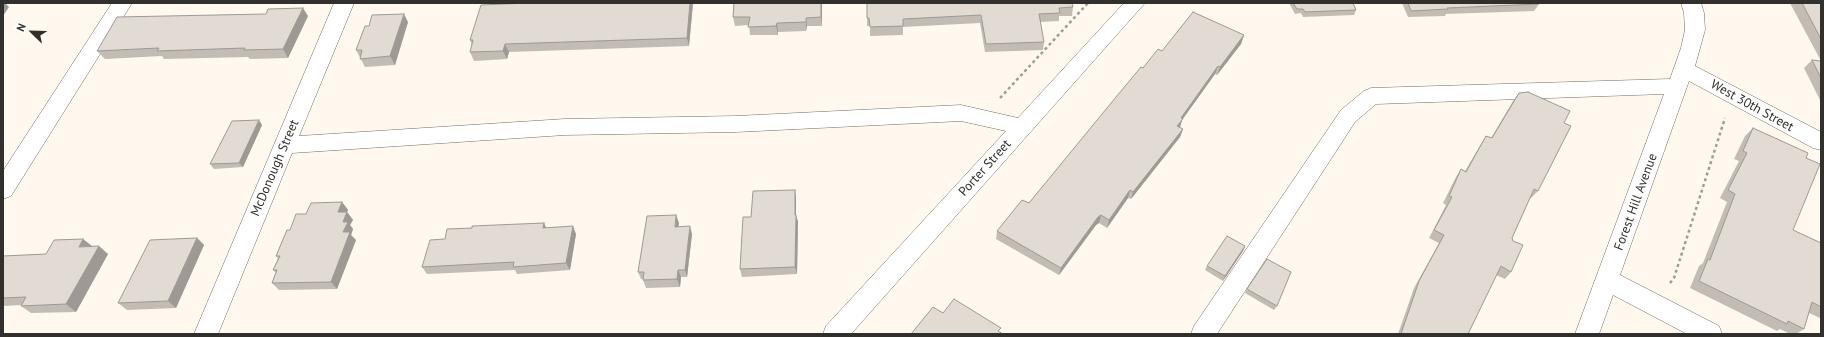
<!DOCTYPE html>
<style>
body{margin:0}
#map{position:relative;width:1824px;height:337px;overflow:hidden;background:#fff8ef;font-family:"PT Sans",sans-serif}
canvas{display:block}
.frame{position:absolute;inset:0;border:4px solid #32302c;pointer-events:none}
.north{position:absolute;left:12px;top:12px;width:40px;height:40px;-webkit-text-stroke:3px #fff;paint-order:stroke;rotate:293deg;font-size:11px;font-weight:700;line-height:16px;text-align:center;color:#32302c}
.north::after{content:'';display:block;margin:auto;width:14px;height:18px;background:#32302c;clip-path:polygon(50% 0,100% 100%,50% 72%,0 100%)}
</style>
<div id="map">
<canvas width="1824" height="337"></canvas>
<div class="frame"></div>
<div class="north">N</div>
</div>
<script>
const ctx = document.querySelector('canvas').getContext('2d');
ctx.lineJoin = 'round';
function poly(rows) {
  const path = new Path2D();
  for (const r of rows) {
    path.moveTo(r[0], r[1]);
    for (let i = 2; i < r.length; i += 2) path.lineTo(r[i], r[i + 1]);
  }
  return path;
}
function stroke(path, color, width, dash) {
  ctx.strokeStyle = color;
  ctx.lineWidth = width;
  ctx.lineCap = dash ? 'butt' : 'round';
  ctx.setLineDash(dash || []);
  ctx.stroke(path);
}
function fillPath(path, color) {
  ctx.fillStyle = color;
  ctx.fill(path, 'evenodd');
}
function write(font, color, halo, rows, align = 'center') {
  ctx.font = font + ' "PT Sans",sans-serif';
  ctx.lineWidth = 4;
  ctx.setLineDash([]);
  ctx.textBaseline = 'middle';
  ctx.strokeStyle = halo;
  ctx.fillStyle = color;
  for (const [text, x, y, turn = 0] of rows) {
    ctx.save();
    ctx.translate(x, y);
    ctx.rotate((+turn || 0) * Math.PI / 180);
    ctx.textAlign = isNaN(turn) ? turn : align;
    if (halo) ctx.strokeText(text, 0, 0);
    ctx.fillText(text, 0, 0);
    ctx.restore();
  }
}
const path = poly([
 [1000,98,1088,3],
 [1670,283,1674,278,1725,118]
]);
const minor = poly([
 [112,3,132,3,11,196,3,199,3,171,112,3],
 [334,3,354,3,299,136,565,119,736,116,961,105,1018,118,1124,3,1145,3,851,334,823,334,826,326,1006,131,961,121,736,132,565,135,292,153,218,334,194,334,334,3],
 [1681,3,1701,3,1704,13,1705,30,1695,66,1821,132,1821,150,1813,148,1689,81,1620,275,1719,326,1722,334,1687,334,1613,295,1599,334,1575,334,1664,94,1376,104,1355,122,1217,334,1191,334,1194,326,1341,110,1364,91,1371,88,1670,79,1681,48,1685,30,1684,13,1681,3]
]);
const wall = poly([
 [528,3,693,3,689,46,509,52,507,59,474,61,470,52,472,45,470,40],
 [734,3,822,3,822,26,807,26,806,31,778,32,778,35,750,35,749,25,735,26,733,17],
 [1289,3,1353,3,1356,10,1354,15,1303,17,1301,13,1295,14],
 [1402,3,1538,3,1539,4,1534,11,1446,14,1445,16,1408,17],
 [1790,3,1821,3,1821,102,1804,68,1812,60,1821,61],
 [1073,7,1072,16,1059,16,1059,21,1040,22,1044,42,1043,50,985,52,980,23,903,27,903,35,870,36,870,26,867,26,867,18],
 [308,16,288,58,250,59,248,57,164,59,162,56,105,59,97,51],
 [408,22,395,65,365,67,356,50],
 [1244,35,1241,44,1217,75,1215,74,1182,120,1180,128,1183,129,1180,137,1131,199,1128,198,1107,228,1099,223,1096,225,1059,275,996,239,997,231,1029,203,1143,68,1162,51],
 [1519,93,1564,123,1538,191,1531,198,1530,198,1512,238,1511,272,1505,279,1496,275,1468,334,1398,334,1414,288,1439,243,1429,238,1446,205,1443,203,1456,177,1461,169,1465,171,1481,144,1486,136,1491,138,1513,101],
 [262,125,243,167,214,169,210,164],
 [1753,128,1806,158,1793,230,1821,243,1821,318,1820,318,1809,313,1804,329,1796,334,1790,334,1780,329,1777,331,1690,288,1699,266,1703,263,1727,202,1720,198,1739,161,1734,159,1745,136],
 [796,197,796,215,798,222,797,274,742,277,740,269,751,217],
 [342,202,348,210,347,212,353,220,350,225,353,229,351,235,356,240,337,289,279,290,272,283,276,273,273,270,278,258,276,256,290,230],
 [544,223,546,228,576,234,570,270,517,274,515,270,427,274,422,267,445,239,472,228],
 [679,223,678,226,692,234,687,277,681,277,680,287,646,288,643,280,643,279,641,279,638,272],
 [197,238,204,245,176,308,127,310,118,303],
 [92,246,108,254,76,312,31,313,21,306,22,305,3,306,3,256,46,254],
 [1245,246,1243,251,1223,281,1205,270,1207,266],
 [1247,289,1277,306,1274,310,1245,293]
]);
const shadedWall = poly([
 [3,3,5,3,9,7,3,16],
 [690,3,693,3,689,46,687,38],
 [821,3,822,3,822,26,821,17],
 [303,8,308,16,288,58,283,49],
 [404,14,408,22,395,65,390,56],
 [806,18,807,26,806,31],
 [777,23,778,32,778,35,776,26],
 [1244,35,1241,44,1217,75,1220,67],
 [505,44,509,52,507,59,503,51],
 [1218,66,1215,74,1182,120,1180,127,1174,134,1181,118],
 [259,120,262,125,243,167,239,163],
 [1183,129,1180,137,1131,199,1133,192],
 [795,190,796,197,796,222,795,215],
 [1130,190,1128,198,1107,228,1109,220],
 [342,202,348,210,347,212,353,220,350,225,353,229,351,235,356,240,337,289,331,282,338,212],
 [676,215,679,223,677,234,675,227],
 [796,215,798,222,797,274,795,267],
 [1101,215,1099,223,1096,225,1059,275,1061,268,1098,217],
 [544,223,547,230,543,228],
 [573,226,576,234,570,270,566,263],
 [690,226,692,234,687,277,685,270],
 [197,238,204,245,176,308,168,301],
 [83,239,92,246,79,247],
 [99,246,108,254,76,312,66,304],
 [1245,246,1243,251,1223,281,1225,276],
 [678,270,681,277,680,287,677,279]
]);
const building = poly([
 [528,3,690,3,687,38,505,44,503,51,470,52,473,40,470,40,481,5,528,3],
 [734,3,821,3,821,17,806,18,806,22,777,23,776,26,748,27,750,17,733,17,734,3],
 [867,3,1072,3,1073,7,1059,8,1060,13,1039,14,1044,42,986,44,981,15,903,19,903,26,870,27,869,18,867,18,867,3],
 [1293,3,1353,3,1356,10,1305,12,1303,9,1297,9,1293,3],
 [1408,3,1538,3,1539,4,1447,8,1448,9,1411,11,1408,3],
 [1802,3,1821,3,1821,39,1802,3],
 [303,8,283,49,244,50,245,48,157,51,159,48,97,51,117,17,266,14,268,9,303,8],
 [1193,12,1244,35,1220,67,1218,66,1181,118,1183,119,1177,126,1183,129,1133,192,1130,190,1109,220,1101,215,1098,217,1061,268,997,231,1022,200,1029,203,1116,97,1141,67,1143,68,1158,49,1162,51,1193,12],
 [404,14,390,56,360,59,362,50,356,50,365,26,369,26,372,15,404,14],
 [1812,60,1821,61,1821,78,1812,60],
 [1528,92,1570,111,1564,123,1571,126,1538,191,1534,189,1512,238,1513,241,1523,245,1511,272,1501,266,1468,334,1401,334,1419,281,1444,235,1434,230,1452,197,1449,196,1461,169,1466,172,1486,136,1492,138,1519,93,1528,92],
 [259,120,239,163,210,164,232,121,259,120],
 [1753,128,1808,153,1806,158,1820,164,1793,230,1821,243,1821,307,1812,302,1804,329,1788,321,1787,324,1699,281,1708,259,1710,260,1735,194,1728,190,1747,153,1743,151,1753,128],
 [795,190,795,215,796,215,795,267,740,269,743,217,751,217,753,191,795,190],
 [342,202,338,212,347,212,343,222,348,222,343,232,350,232,331,282,272,283,277,270,273,270,280,256,276,256,287,230,290,230,296,214,306,214,311,203,342,202],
 [676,215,675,227,690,226,685,270,678,270,677,279,643,280,644,272,638,272,647,216,676,215],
 [544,223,543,228,573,226,566,263,513,267,514,262,422,267,430,240,445,239,447,229,472,228,472,226,544,223],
 [1227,236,1245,246,1225,276,1207,266,1227,236],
 [197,238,168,301,118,303,150,240,197,238],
 [83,239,79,247,99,246,66,304,21,306,26,297,3,298,3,256,46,254,54,240,83,239],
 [1267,259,1291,272,1277,306,1247,289,1267,259],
 [954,299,1001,328,998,331,1003,334,911,334,933,307,943,313,954,299]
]);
const streetNames = [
 ["West 30th Street",1752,106,29],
 ["McDonough Street",275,168,-67],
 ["Porter Street",985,168,-48],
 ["Forest Hill Avenue",1636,202,-70]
];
stroke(minor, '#716b64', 1);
stroke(path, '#a09c95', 2.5, [3, 3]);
fillPath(minor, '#fff');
fillPath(wall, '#c2bcb5');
fillPath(shadedWall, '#9e9994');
fillPath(building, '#e2dbd3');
stroke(building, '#9e9994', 1);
write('13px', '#32302c', '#fff', streetNames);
</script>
